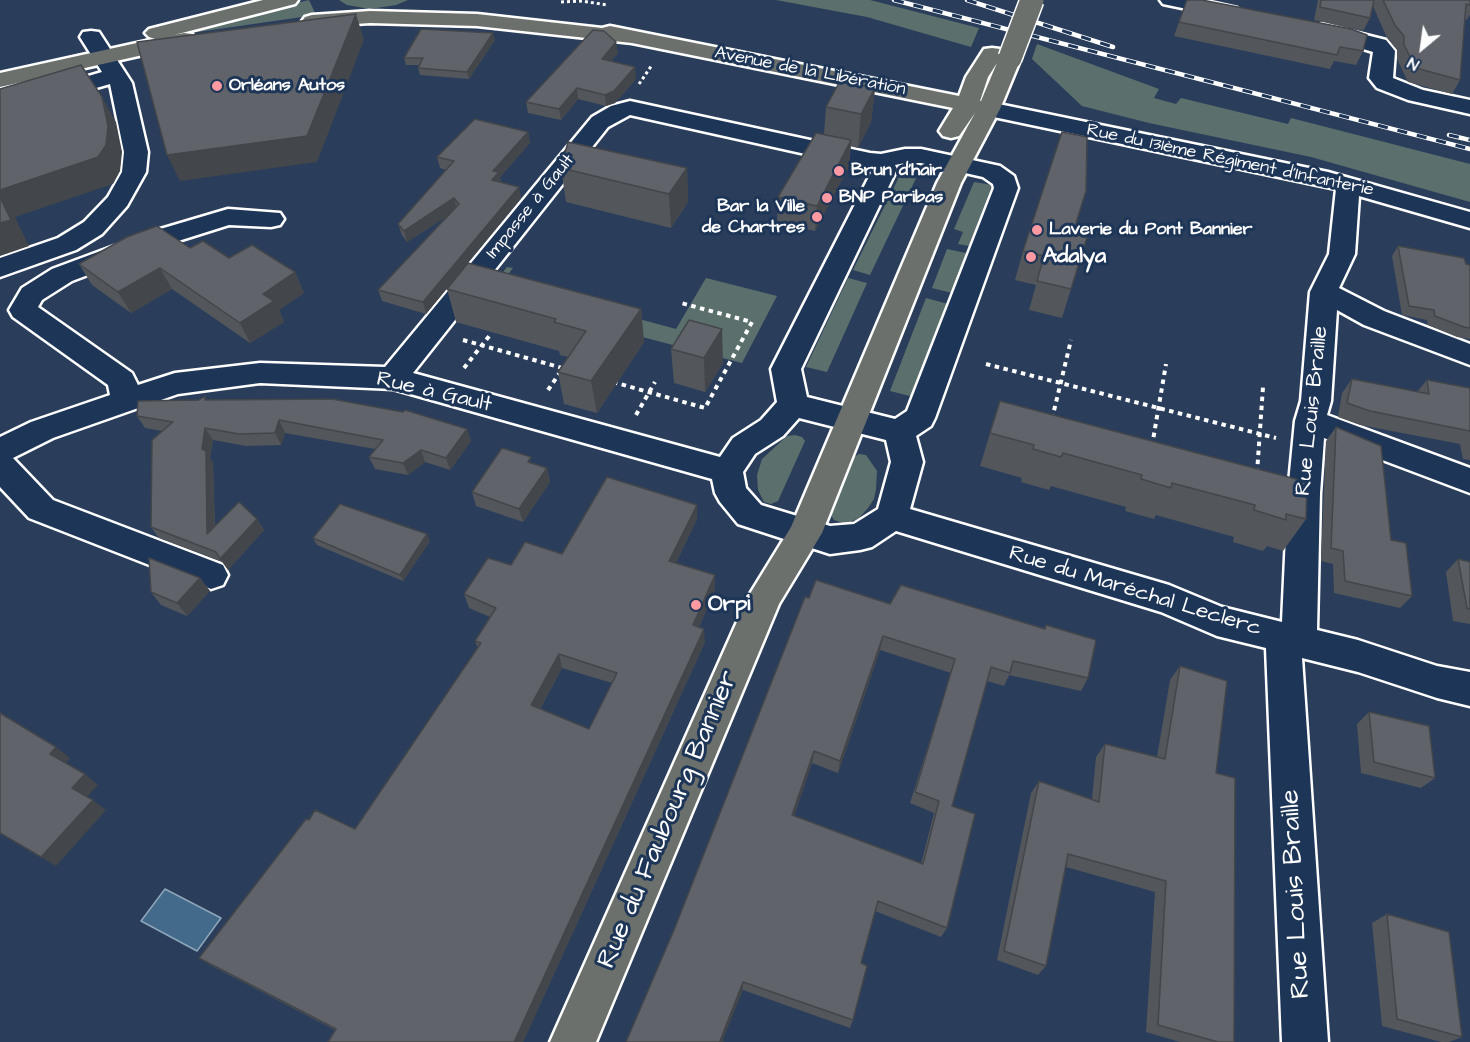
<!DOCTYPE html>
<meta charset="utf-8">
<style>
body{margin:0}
#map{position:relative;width:1470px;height:1042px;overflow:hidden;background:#2a3e5b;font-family:"Architects Daughter",sans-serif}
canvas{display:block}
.north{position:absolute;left:1392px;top:18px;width:60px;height:60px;-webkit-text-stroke:4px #1d3557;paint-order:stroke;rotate:209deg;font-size:16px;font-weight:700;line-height:24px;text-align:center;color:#fff}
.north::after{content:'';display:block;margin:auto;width:21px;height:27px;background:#fff;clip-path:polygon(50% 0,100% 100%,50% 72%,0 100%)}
</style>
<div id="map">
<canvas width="1470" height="1042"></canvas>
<div class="north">N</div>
</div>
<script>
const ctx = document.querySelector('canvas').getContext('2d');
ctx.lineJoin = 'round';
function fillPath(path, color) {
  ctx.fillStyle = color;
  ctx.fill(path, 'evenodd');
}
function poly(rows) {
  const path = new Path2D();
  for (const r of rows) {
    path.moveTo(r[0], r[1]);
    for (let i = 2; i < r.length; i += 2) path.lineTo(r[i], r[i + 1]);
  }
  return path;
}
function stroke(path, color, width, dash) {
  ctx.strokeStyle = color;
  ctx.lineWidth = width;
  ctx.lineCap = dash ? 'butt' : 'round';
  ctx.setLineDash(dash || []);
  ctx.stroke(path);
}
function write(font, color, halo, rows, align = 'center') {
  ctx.font = font + ' "Architects Daughter",sans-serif';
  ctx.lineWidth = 6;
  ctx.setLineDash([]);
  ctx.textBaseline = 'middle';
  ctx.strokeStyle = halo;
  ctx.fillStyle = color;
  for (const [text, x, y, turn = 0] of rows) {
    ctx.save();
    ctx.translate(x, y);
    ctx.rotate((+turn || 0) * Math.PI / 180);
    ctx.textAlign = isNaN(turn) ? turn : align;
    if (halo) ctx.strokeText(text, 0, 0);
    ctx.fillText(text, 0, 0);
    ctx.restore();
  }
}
const green = poly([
 [309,0,316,15,177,35,177,32],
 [339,0,408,0,396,5,370,9,347,5],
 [776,0,870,0,979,28,971,47,867,17],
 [1037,44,1159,89,1154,98,1176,104,1181,98,1288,124,1291,118,1470,164,1470,202,1311,157,1149,123,1082,106,1032,59],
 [903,169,919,172,870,275,853,270],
 [974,182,992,185,969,246,958,244,963,232,954,229],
 [947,249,966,253,952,293,932,288],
 [507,267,513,268,502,282,676,329,706,278,777,296,742,363,485,296],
 [848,278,867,283,827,372,806,367],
 [926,298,948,304,914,397,890,391],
 [795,435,802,437,805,441,778,501,771,504,764,502,758,490,757,475,762,459,787,436],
 [859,454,866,455,877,471,876,489,874,499,868,508,859,518,846,524,834,520,831,515,854,457]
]);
const water = poly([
 [165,889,221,918,197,951,141,921,165,889]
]);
const pathFar1 = poly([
 [561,2,582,1,607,5],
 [639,84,652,65]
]);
const path = poly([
 [463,340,566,369],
 [986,364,1276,438],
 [464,368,490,335],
 [613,382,705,408,752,322,681,303],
 [548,390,561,371],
 [636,415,655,382],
 [1052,419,1071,340],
 [1152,446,1166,364],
 [1257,473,1263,387]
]);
const minor = poly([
 [1160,0,1201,0,1237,8,1240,12,1237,16,1230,18,1163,4,1160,0],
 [1322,24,1386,40,1395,51,1393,78,1423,90,1470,100,1470,114,1408,100,1377,88,1369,78,1373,52,1315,34,1311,30,1315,26,1322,24],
 [91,31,99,32,132,83,148,152,146,172,127,206,102,234,76,250,0,277,0,258,58,238,84,222,108,197,122,172,124,152,110,84,0,116,0,102,102,72,80,37,83,32,91,31],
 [630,101,870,153,881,154,905,149,921,149,1000,166,1014,176,1018,188,935,418,931,426,916,436,923,462,910,509,1169,585,1222,607,1282,622,1288,493,1295,421,1301,401,1310,292,1329,254,1336,189,989,116,981,114,978,109,981,104,989,102,1328,172,1470,212,1470,228,1359,196,1355,254,1339,288,1384,311,1470,344,1470,365,1364,325,1337,310,1331,401,1327,415,1470,468,1470,493,1324,438,1320,493,1317,630,1358,640,1437,666,1470,672,1470,706,1437,698,1358,672,1302,658,1328,1042,1282,1042,1266,648,1217,636,1161,612,896,531,872,547,860,550,830,554,738,524,720,502,715,493,712,479,393,389,260,383,178,394,53,438,13,458,53,500,223,565,228,575,223,585,211,589,29,518,0,487,0,437,31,422,110,395,108,385,13,317,9,310,22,288,52,269,157,230,228,209,280,213,284,219,280,225,271,227,229,225,175,242,72,281,42,300,38,307,132,373,138,385,175,373,260,363,385,367,592,117,611,106,630,101],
 [630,115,873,169,771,369,777,402,761,420,733,438,720,457,413,373,608,127,630,115],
 [905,163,921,163,983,177,993,184,994,188,907,411,895,419,807,397,801,369,897,169,895,165,905,163],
 [799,418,886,440,891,462,878,509,854,524,830,526,761,505,746,488,743,472,755,454,783,436,799,418]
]);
const major = poly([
 [263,0,298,0,295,4,174,35,184,33,192,34,195,39,192,44,0,87,0,73,155,39,149,37,145,33,149,29,263,0],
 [370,11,477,14,602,28,610,26,959,96,966,77,984,49,992,48,1000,49,1002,53,1010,51,1018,53,1021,58,1000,109,961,183,822,533,779,604,596,1042,550,1042,748,597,791,527,937,183,975,113,959,136,951,138,943,136,939,131,953,108,632,43,477,26,370,23,312,27,305,25,302,21,305,17,312,15,370,11],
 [997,63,981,101,980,101,988,77,997,63]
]);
const rail = poly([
 [894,0,1470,149],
 [967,0,1113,47],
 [1449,135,1470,140]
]);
const majorBridge = poly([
 [1010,58,1032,0]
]);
const wall = poly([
 [1187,0,1363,51,1356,65,1334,61,1330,69,1174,36],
 [1318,0,1470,0,1470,14,1467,20,1465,19,1460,80,1452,94,1408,82,1397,59,1397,50,1387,38,1373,6,1370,18,1363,31,1314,20],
 [495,40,469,79,420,75,418,68,419,65,406,65,404,58],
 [618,53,611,61,636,79,615,103,606,106,578,99,561,120,528,113,526,102],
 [875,88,871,122,858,148,851,146,849,166,815,231,777,223,778,197,824,134,826,107],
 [528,132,530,143,500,177,501,183,521,198,426,314,382,301,378,290,449,215,407,242,402,235,398,224,446,170,440,168,437,157],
 [561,168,687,168,688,202,671,228,566,202],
 [1076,223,1071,289,1062,318,1029,310,1036,285,1015,280,1023,251],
 [1398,246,1470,265,1470,339,1457,337,1428,325,1427,320,1402,315,1392,256],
 [190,248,229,258,295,272,304,293,279,310,284,322,250,343,172,289,131,313,92,285,79,264],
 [447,289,641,309,644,342,597,413,564,404,558,372,568,357,560,355,559,351,456,322],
 [671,349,723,363,705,392,674,383],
 [1352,379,1417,392,1427,380,1470,388,1470,460,1463,459,1460,444,1360,425,1338,417,1342,393],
 [207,400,467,429,471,441,450,470,425,462,408,475,375,469,369,457,375,449,285,433,281,445,246,446,213,440,210,458,213,463,215,526,257,519,264,530,228,570,223,562,159,538,151,527,162,431,145,428,137,416],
 [1000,401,1306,519,1283,551,1267,546,1263,551,1233,542,1234,537,1156,515,1154,519,1125,511,1126,507,1051,486,1049,490,1021,482,1022,478,980,466],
 [1336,427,1391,540,1412,596,1400,608,1334,593,1333,564,1321,561,1326,441],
 [532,464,547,468,550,482,523,522,476,506,472,492],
 [697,505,697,519,676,563,715,575,715,589,699,627,705,642,523,1042,328,1042,335,1030,212,966,199,958,309,820,355,829,478,648,475,641,490,617,469,608,464,594,511,565,562,554],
 [562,668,612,683,589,729,540,709],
 [313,538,430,541,403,581,317,545],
 [1458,559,1470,562,1470,624,1453,621,1446,572],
 [200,578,210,591,187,616,161,605,151,592],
 [809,598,890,604,1044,629,1046,625,1088,678,1081,691,1009,675,1004,686,987,681,952,806,947,928,941,937,875,911,861,963,853,1020,850,1028,743,990,626,1042,674,930],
 [880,650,951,673,910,803,934,813,921,864,794,816,812,763,838,773],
 [1180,666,1216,773,1234,1042,1180,1042,1146,1032,1155,892,1066,867,1046,966,1038,975,997,960,1031,793,1039,781,1092,799,1096,757,1105,744,1157,757,1170,680],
 [1369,712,1435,778,1421,788,1361,773,1357,724],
 [1387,914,1462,1037,1449,1042,1441,1042,1382,1026,1372,923]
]);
const shadedWall = poly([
 [356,14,364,40,317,162,180,181,167,155],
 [493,33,495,40,469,79,467,72],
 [616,42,618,53,603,70,602,59],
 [635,67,636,79,615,103,606,106,605,95],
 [577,88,578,99,561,120,559,109],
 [875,88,871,122,858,148,861,114],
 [102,97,116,122,122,152,120,171,113,184,15,217,29,246,0,256,0,190],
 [528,132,530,143,500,177,501,183,492,180,493,171],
 [851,140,849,166,815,231,817,206],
 [687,168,688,202,671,228,669,194],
 [519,187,521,198,426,314,423,302],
 [454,198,457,210,407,242,404,231],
 [160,268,172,289,131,313,118,292],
 [295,272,304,293,279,310,284,322,250,343,240,323,263,294],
 [641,309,644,342,597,413,591,381],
 [722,329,723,363,705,392,704,358],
 [279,420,285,433,281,445,275,433],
 [205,428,213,440,210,458,213,463,215,545,207,534,202,449],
 [467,429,471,441,450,470,446,458],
 [421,450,425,462,408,475,403,463],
 [547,468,550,482,523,522,519,509],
 [697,505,697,519,670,575,669,561],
 [257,519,264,530,228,570,220,559],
 [427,534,430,541,403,581,400,575],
 [715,575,715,589,694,639,693,625],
 [200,578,210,591,187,616,177,603],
 [704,629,705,642,523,1042,514,1042],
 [883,636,880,650,838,773,840,761],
 [559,654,562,668,535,717,531,705],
 [56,747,70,758,63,765,50,754],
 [814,751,812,763,791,826,792,815],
 [85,774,98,785,86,798,72,788],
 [93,800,106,810,56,866,41,857],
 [743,982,743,990,722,1042,720,1041]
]);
const building = poly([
 [1187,0,1202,0,1351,29,1367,35,1363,51,1340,47,1337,55,1179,22,1187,0],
 [1321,0,1374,0,1370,18,1320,7,1321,0],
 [1383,0,1470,0,1470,5,1466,4,1460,80,1416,68,1404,45,1404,36,1395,25,1383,0],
 [356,14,307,136,167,155,137,42,356,14],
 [421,29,493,33,467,72,418,68,423,58,404,58,421,29],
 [593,30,604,31,616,42,602,59,635,67,614,91,605,95,577,88,559,109,526,102,593,30],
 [81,65,102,97,108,126,106,145,98,157,0,190,0,89,81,65],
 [840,81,875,88,861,114,826,107,840,81],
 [475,119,528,132,493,171,499,172,492,180,519,187,423,302,378,290,459,204,454,198,404,231,398,224,454,161,437,157,475,119],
 [1062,132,1087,137,1086,191,1076,223,1087,225,1085,233,1088,234,1071,289,1037,281,1044,256,1023,251,1062,132],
 [816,133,851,140,817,206,778,197,816,133],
 [568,142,687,168,669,194,561,168,568,142],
 [0,197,11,220,0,223,0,197],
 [157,226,190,248,203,241,229,258,252,245,295,272,263,294,274,301,240,323,160,268,118,292,79,264,127,237,157,226],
 [1398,246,1464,258,1466,264,1470,265,1470,328,1464,327,1435,316,1434,310,1409,306,1398,246],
 [468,263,641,309,591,381,558,372,586,331,554,322,556,319,447,289,468,263],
 [689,320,722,329,704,358,671,349,689,320],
 [1352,379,1429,394,1427,380,1470,388,1470,431,1370,411,1347,403,1352,379],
 [205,396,205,400,332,399,403,412,405,410,467,429,446,458,421,450,403,463,369,457,383,440,279,420,275,433,239,434,205,428,202,449,206,451,207,534,239,502,257,519,220,559,216,552,151,527,152,440,173,422,137,416,138,401,199,400,205,396],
 [1000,401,1307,482,1306,519,1286,514,1286,520,1254,510,1255,505,1172,483,1171,488,1141,479,1142,475,1063,453,1061,457,1033,449,1034,445,990,433,1000,401],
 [1336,427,1381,446,1391,540,1406,543,1412,596,1345,581,1343,551,1331,548,1336,427],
 [502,448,531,457,528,462,547,468,519,509,472,492,502,448],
 [607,477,697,505,669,561,715,575,693,625,704,629,514,1042,328,1042,336,1029,199,958,306,819,309,820,315,810,355,829,481,643,475,641,496,608,464,594,488,558,511,565,525,542,562,554,607,477],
 [559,654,617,673,589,729,531,705,559,654],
 [340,504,427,534,400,575,313,538,340,504],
 [149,558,200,578,177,603,151,592,149,558],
 [1458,559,1470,562,1470,609,1467,608,1458,559],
 [816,580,890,604,901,585,1045,629,1046,625,1096,640,1088,678,1013,661,1010,673,991,667,952,806,975,814,947,928,878,901,861,963,867,966,853,1020,743,982,720,1041,724,1042,626,1042,674,930,805,597,809,598,816,580],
 [883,636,955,659,915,792,939,801,923,864,792,815,814,751,840,761,883,636],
 [1180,666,1227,681,1216,773,1235,778,1234,1042,1218,1042,1158,1025,1166,881,1068,854,1046,966,1004,951,1039,781,1099,802,1105,744,1165,759,1180,666],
 [1369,712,1429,726,1435,778,1374,762,1369,712],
 [0,713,56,747,50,754,85,774,72,788,93,800,41,857,0,833,0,713],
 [1387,914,1449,932,1462,1037,1397,1019,1387,914]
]);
const markers = [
 [217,86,6,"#ff9aa2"],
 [839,171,6,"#ff9aa2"],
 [827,198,6,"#ff9aa2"],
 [817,217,6,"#ff9aa2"],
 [1037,230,6,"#ff9aa2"],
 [1031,257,6,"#ff9aa2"],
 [696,605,6,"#ff9aa2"]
];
const farStreetnames = [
 ["Avenue de la Libération",810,72,11],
 ["Rue du 131ème Régiment d'Infanterie",1230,161,12],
 ["Impasse à Gault",531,207,-51]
];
const farPoinames = [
 ["Orléans Autos",229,86],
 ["Brun d'hair",851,171],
 ["BNP Paribas",839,198],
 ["Bar la Ville",805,207,"right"],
 ["de Chartres",805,228,"right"],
 ["Laverie du Pont Bannier",1049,230]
];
const poiNames = [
 ["Adalya",1043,257],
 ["Orpi",708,605]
];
const streetNames = [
 ["Rue à Gault",434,393,13],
 ["Rue Louis Braille",1313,411,-84],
 ["Rue du Maréchal Leclerc",1135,592,17]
];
const nearStreetnames = [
 ["Rue du Faubourg Bannier",669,820,-67],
 ["Rue Louis Braille",1297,894,-93]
];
fillPath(green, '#5b706c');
fillPath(water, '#436a8a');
stroke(water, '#8ea6b9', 1.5);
stroke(minor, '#fff', 5);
stroke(major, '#fff', 5);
stroke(pathFar1, '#fff', 3, [3, 3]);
stroke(path, '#fff', 4, [4.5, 4.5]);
fillPath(minor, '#1d3557');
fillPath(major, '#6c706d');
stroke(rail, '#fff', 4.5);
stroke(rail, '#1d3557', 3, [10]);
stroke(majorBridge, '#fff', 26, []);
stroke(majorBridge, '#6c706d', 23);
fillPath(wall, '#53565b');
fillPath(shadedWall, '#43464a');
fillPath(building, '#60646a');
stroke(building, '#43464a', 1.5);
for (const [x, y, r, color] of markers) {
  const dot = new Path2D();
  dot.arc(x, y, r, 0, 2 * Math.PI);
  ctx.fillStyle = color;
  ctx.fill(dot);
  stroke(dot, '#1d3557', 2);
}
write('18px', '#fff', '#1d3557', farStreetnames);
write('bold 18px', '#fff', '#1d3557', farPoinames, 'left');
write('bold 22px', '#fff', '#1d3557', poiNames, 'left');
write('22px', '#fff', '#1d3557', streetNames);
write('27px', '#fff', '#1d3557', nearStreetnames);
</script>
